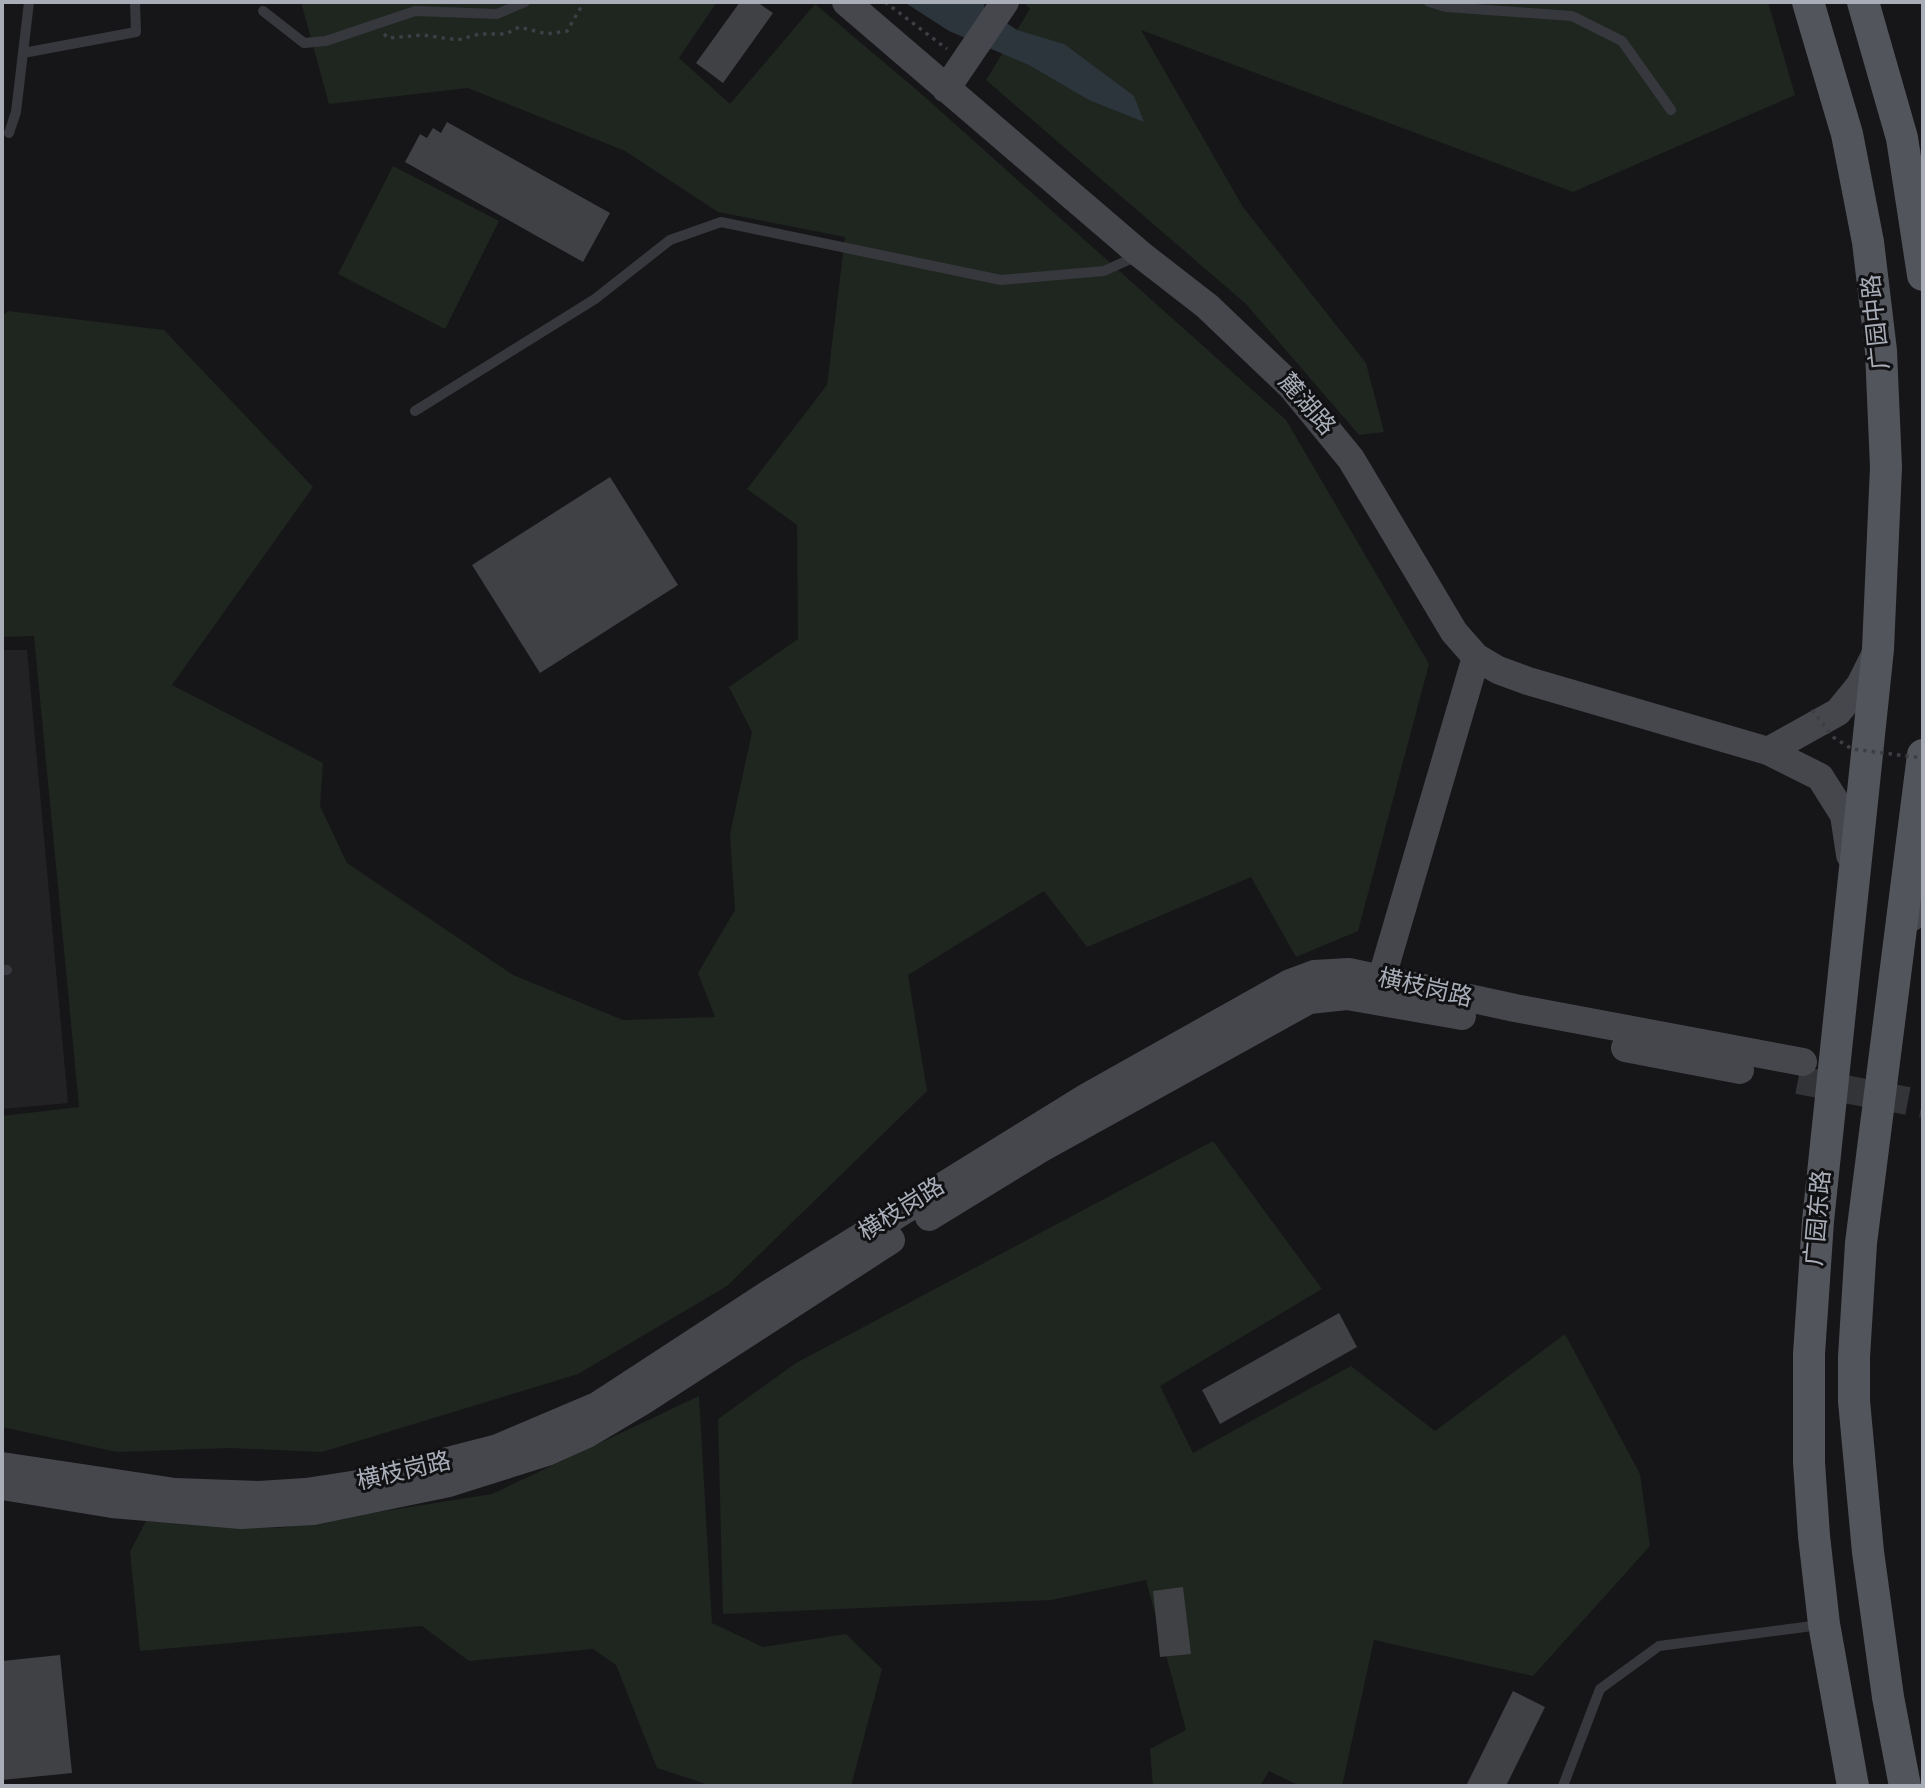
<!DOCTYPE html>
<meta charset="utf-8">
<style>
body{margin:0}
#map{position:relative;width:1925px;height:1788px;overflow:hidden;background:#161618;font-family:"Space Grotesk",sans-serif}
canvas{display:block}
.frame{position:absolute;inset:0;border:4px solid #a8adb8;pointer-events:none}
</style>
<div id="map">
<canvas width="1925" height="1788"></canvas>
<div class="frame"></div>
</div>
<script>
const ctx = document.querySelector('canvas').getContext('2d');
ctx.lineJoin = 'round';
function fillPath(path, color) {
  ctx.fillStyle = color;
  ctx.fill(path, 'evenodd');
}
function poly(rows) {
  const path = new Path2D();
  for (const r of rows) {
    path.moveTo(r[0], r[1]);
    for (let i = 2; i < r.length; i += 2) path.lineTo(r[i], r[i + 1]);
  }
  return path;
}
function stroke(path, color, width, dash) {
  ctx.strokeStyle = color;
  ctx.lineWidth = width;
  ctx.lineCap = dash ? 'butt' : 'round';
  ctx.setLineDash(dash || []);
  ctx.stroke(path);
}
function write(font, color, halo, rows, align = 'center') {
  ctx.font = font + ' "Space Grotesk","Noto Sans SC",sans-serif';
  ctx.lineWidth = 6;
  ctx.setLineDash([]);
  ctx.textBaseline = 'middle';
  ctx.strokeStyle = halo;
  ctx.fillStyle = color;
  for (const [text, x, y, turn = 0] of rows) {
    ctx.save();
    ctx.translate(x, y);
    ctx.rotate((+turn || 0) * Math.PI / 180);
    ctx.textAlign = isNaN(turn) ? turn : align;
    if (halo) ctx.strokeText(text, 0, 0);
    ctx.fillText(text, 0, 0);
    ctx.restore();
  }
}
const built = poly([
 [2,650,27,650,68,1103,2,1109]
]);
const green = poly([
 [301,2,717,2,679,58,730,104,815,4,918,91,1286,420,1429,664,1358,931,1296,957,1251,877,1087,947,1044,891,908,975,927,1091,727,1286,578,1374,322,1452,230,1448,117,1452,2,1427,2,1116,79,1107,34,636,2,637,2,316,8,311,164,330,313,487,172,685,323,763,320,806,347,863,513,975,623,1020,715,1017,698,973,735,910,730,834,752,732,729,687,798,639,797,525,747,489,827,385,845,237,718,212,625,151,468,88,329,104],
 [1023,2,1768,2,1795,95,1573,192,1141,30,1243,207,1366,363,1384,432,1359,435,1246,304,986,80,1030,9],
 [393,166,499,221,445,329,338,274],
 [1213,1141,1322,1289,1160,1386,1193,1453,1351,1366,1435,1431,1565,1334,1640,1474,1650,1546,1533,1676,1374,1640,1342,1786,1300,1786,1269,1771,1260,1786,1153,1786,1150,1749,1186,1730,1146,1580,1051,1600,723,1614,718,1419,796,1363],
 [699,1396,712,1623,763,1647,846,1634,882,1669,851,1786,712,1786,657,1768,616,1665,593,1649,469,1661,422,1626,140,1651,130,1552,146,1521,278,1528,492,1494]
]);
const water = poly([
 [904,2,985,2,984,8,1017,30,1064,44,1134,96,1144,122,1089,100,1029,65,949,31]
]);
const building = poly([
 [740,2,757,2,773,13,723,83,696,63],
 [447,122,610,213,583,262,405,162,420,134,427,138,433,128,441,133],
 [610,477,678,585,540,673,472,565],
 [1339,1313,1357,1347,1220,1424,1202,1390],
 [1183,1587,1191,1654,1160,1657,1153,1591],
 [60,1655,72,1773,2,1780,2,1661],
 [1513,1691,1545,1707,1506,1786,1466,1786]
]);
const secondaryTunnel = poly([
 [1798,1080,1923,1104]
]);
const path = poly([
 [885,2,947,49],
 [384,34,388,38,423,35,458,40,479,34,506,34,519,27,547,34,567,31,584,2]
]);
const lane = poly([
 [1429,2,1446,7,1572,16,1622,41,1671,110],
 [263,11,304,43,326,41,415,11,497,14,525,2],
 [23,53,136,32,135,2],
 [9,133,16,112,29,2],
 [415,411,595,299,670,240,721,222,1001,280,1104,271,1137,256],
 [2,970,7,970],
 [1563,1786,1600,1689,1659,1646,1820,1625]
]);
const secondary = poly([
 [846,2,1140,254,1207,306,1291,386,1351,459,1454,632,1476,657,1498,670,1528,681,1768,751,1820,777,1844,815,1850,855],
 [946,89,1005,2],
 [1768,751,1838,712,1860,685,1875,655],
 [1902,924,1923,909],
 [1377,994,1476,657],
 [1625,1048,1740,1070],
 [929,1217,1040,1149,1309,1000,1347,996,1462,1016],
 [2,1466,175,1492,259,1495,306,1492,358,1484,498,1448,597,1406,767,1295,1087,1097,1290,983,1314,974,1349,972,1515,1008,1803,1062],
 [2,1486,112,1504,241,1515,313,1511,449,1483,547,1452,587,1434,641,1402,891,1240]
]);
const primary = poly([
 [1808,2,1847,134,1868,242,1881,351,1886,467,1878,649,1818,1221,1809,1354,1809,1462,1814,1536,1824,1624,1853,1786],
 [1863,2,1902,138,1923,275],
 [1905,1786,1888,1697,1868,1552,1854,1401,1854,1357,1861,1243,1923,755]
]);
const pathBridge = poly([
 [1812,710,1833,737,1852,749,1923,758]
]);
const streetNames = [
 ["广园中路",1877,322,-96],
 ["麓湖路",1306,405,49],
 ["横枝岗路",1425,989,13],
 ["横枝岗路",902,1210,-32],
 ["广园东路",1819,1218,-85],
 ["横枝岗路",404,1472,-13]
];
fillPath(built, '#222225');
fillPath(green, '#1e261f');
fillPath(water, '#2c353c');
fillPath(building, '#404145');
stroke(secondaryTunnel, '#333438', 28, [28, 14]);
stroke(path, '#3d3f44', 3.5, [3.5, 5]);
stroke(lane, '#37383d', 10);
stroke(secondary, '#45474d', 28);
stroke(primary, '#53555c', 32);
stroke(pathBridge, '#3d3f44', 3.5, [3.5, 5]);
write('24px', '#a8adb8', '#111113', streetNames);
</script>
